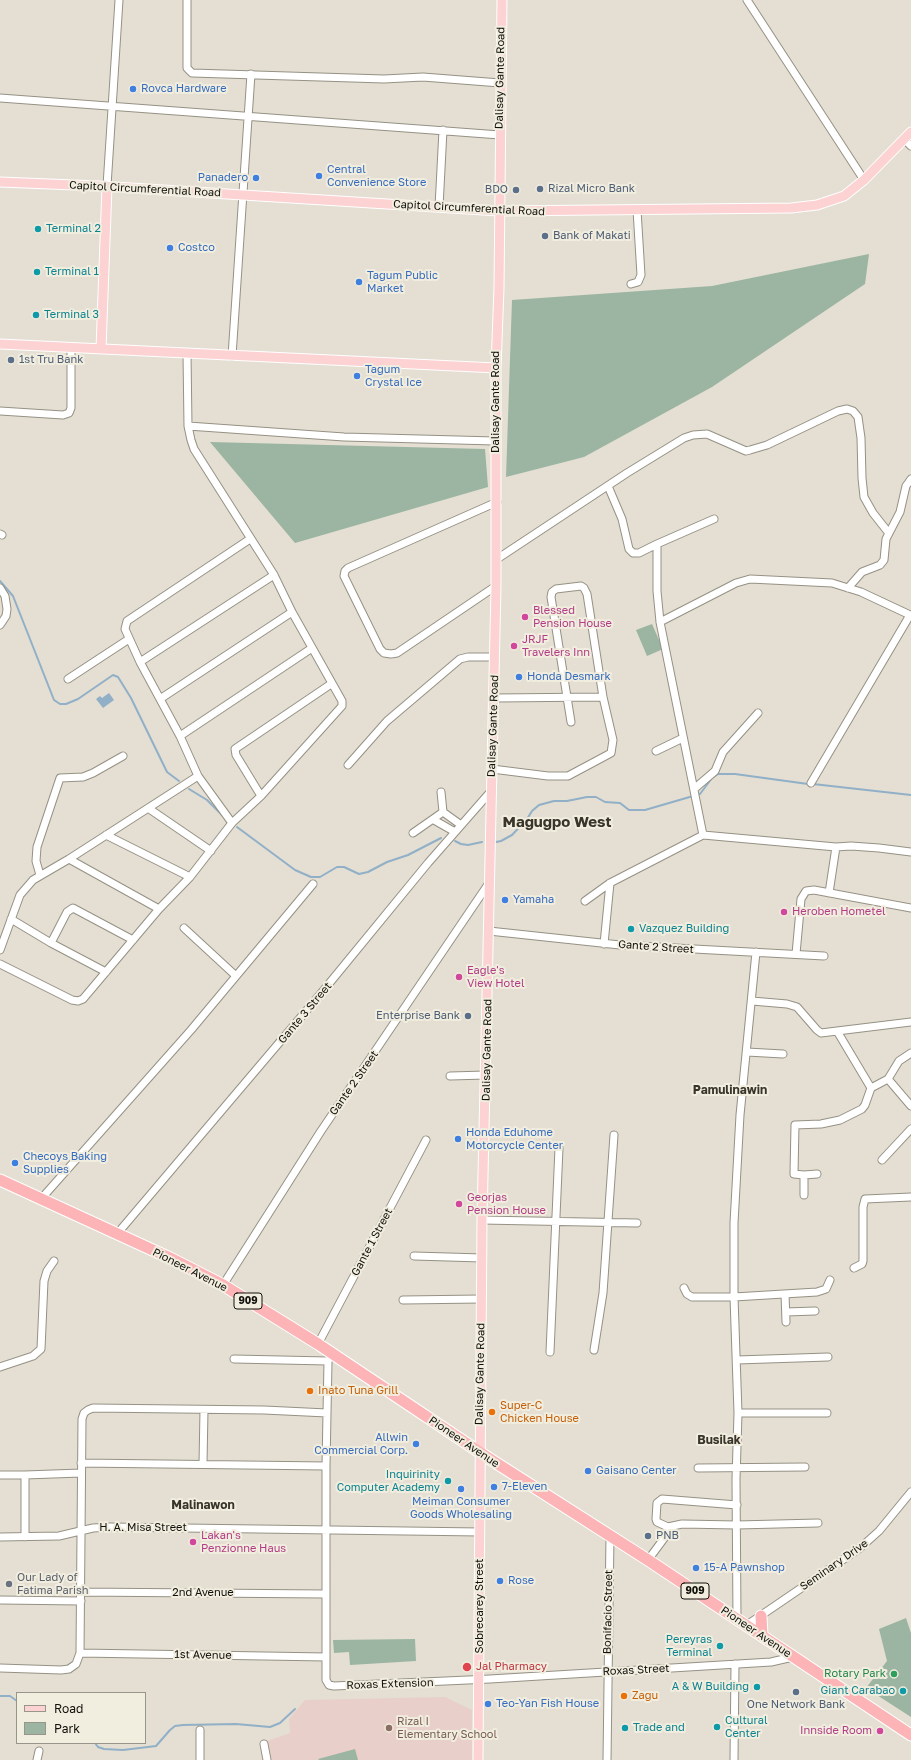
<!DOCTYPE html>
<style>
body{margin:0}
#map{position:relative;width:911px;height:1760px;overflow:hidden;background:#e4dfd2;font-family:"Golos Text",sans-serif}
canvas{display:block}
.legend{position:absolute;left:16px;top:1692px;width:130px;height:52px;box-sizing:border-box;background:#f1eddf;border:1px solid #98958a;margin:0;padding:5px 7px;list-style:none;font-size:12px;color:#12100b}
.legend li{display:flex;align-items:center;gap:8px;height:20px}
.legend b{width:20px;border:1px solid #98958a}
</style>
<div id="map">
<canvas width="911" height="1760"></canvas>
<ul class="legend">
<li><b style="height:5px;background:#fdd2d3"></b>Road</li>
<li><b style="height:11px;background:#9bb5a2"></b>Park</li>
</ul>
</div>
<script>
const ctx = document.querySelector('canvas').getContext('2d');
ctx.lineJoin = 'round';
function fillPath(path, color) {
  ctx.fillStyle = color;
  ctx.fill(path, 'evenodd');
}
function poly(rows) {
  const path = new Path2D();
  for (const r of rows) {
    path.moveTo(r[0], r[1]);
    for (let i = 2; i < r.length; i += 2) path.lineTo(r[i], r[i + 1]);
  }
  return path;
}
function stroke(path, color, width, dash) {
  ctx.strokeStyle = color;
  ctx.lineWidth = width;
  ctx.lineCap = dash ? 'butt' : 'round';
  ctx.setLineDash(dash || []);
  ctx.stroke(path);
}
function write(font, color, halo, rows, align = 'center') {
  ctx.font = font + ' "Golos Text",sans-serif';
  ctx.lineWidth = 4;
  ctx.setLineDash([]);
  ctx.textBaseline = 'middle';
  ctx.strokeStyle = halo;
  ctx.fillStyle = color;
  for (const [text, x, y, turn = 0] of rows) {
    ctx.save();
    ctx.translate(x, y);
    ctx.rotate((+turn || 0) * Math.PI / 180);
    ctx.textAlign = isNaN(turn) ? turn : align;
    if (halo) ctx.strokeText(text, 0, 0);
    ctx.fillText(text, 0, 0);
    ctx.restore();
  }
}
const education = poly([
 [445,1697,472,1710,472,1760,268,1760,264,1742,290,1733,289,1719,305,1700]
]);
const green = poly([
 [869,254,865,284,712,387,584,457,506,477,512,300,712,286],
 [210,442,485,449,488,487,295,543],
 [652,624,663,649,647,656,636,630],
 [906,1618,911,1633,911,1717,866,1688,887,1661,879,1629],
 [415,1639,416,1661,350,1665,349,1652,334,1653,333,1640],
 [355,1749,358,1760,319,1760,318,1759]
]);
const water = poly([
 [109,693,114,700,103,708,96,699,100,696,102,698]
]);
const stream = poly([
 [0,581,13,596,54,700,60,704,66,704,78,699,113,675,118,677,131,698,167,772,179,781],
 [813,784,911,795],
 [189,789,207,800,226,819],
 [237,827,295,870,311,877,320,877,337,867,344,867,359,874,368,872,387,862,408,855,441,838],
 [455,841,461,844,468,845,482,842],
 [496,842,501,841,512,835,527,819,532,811,539,805,554,801,567,801,587,797,596,797,605,802,620,803,629,810,645,810,700,794,712,778,718,774,735,774,808,784],
 [0,1696,10,1696,17,1701],
 [95,1743,98,1747,104,1749,123,1750,156,1746,170,1730,175,1726,183,1725,236,1724,270,1727,280,1723,295,1709]
]);
const minor = poly([
 [187,0,187,68,192,73,384,79,423,77,500,83],
 [747,0,864,180],
 [0,98,500,135],
 [904,139,911,146],
 [107,186,119,0],
 [439,207,443,130],
 [631,284,638,282,641,275,637,210],
 [232,356,251,74],
 [0,411,63,415,69,413,71,408,71,347],
 [188,426,344,437,495,441],
 [608,486,622,519,629,549,633,553,639,553,657,544],
 [0,534,2,535],
 [497,559,627,473,684,438,693,435,707,434,746,451,750,450,767,445,838,411,847,409,853,411,858,417,861,438,862,478,864,497,873,513,888,532],
 [496,586,397,653,391,654,384,653,380,649,344,576,345,571,348,568,497,502],
 [0,588,5,596,7,609,6,616,0,625],
 [848,588,862,572,880,565,884,560,886,539,900,512,906,486,911,479],
 [660,622,736,583,750,579,832,583,861,592,910,615,811,783],
 [140,662,274,575],
 [68,679,129,639],
 [495,698,603,697],
 [160,699,292,612],
 [180,736,312,648],
 [656,751,683,738],
 [348,765,387,721,460,659,468,657,495,657],
 [492,769,548,776,568,776,611,753,613,740,603,697,587,594,584,588,581,586,556,589,552,592,551,597,571,722],
 [694,789,715,771,723,752,758,713],
 [261,796,236,755,235,749,331,684],
 [148,808,211,851],
 [443,812,461,825],
 [434,820,455,832],
 [232,823,198,776,180,736,140,662,125,629,127,621,250,539],
 [413,833,443,812,441,792],
 [106,835,190,877],
 [703,835,660,622,657,591,657,544,714,519],
 [69,859,159,909],
 [40,875,36,861,37,847,60,778,83,777,93,773,123,756],
 [829,893,836,847],
 [585,901,610,883,703,835,836,847,851,846,879,848,911,852],
 [11,919,51,943,106,972],
 [184,928,236,976],
 [489,931,620,945,824,956],
 [51,943,67,912,73,908,133,940],
 [604,944,610,883],
 [0,950,20,895,33,880,69,859,198,776],
 [796,954,801,899,806,891,814,890,911,908],
 [0,964,72,1000,78,1001,83,999,159,909,190,877,232,823,261,796,342,706,342,701,292,612,274,575,194,449,191,440,188,426,187,354],
 [752,1001,787,1004,797,1007,817,1030,821,1033,837,1031,871,1088],
 [837,1031,911,1022],
 [747,1052,783,1054],
 [450,1076,486,1075],
 [888,1079,911,1106],
 [882,1160,911,1129],
 [804,1175,817,1174],
 [804,1195,804,1175,794,1174,795,1125,821,1124,840,1120,862,1109,865,1105,871,1088,888,1079,899,1061,911,1053],
 [41,1199,191,1030,313,884],
 [482,1220,637,1223],
 [117,1234,323,991,428,863,492,790],
 [414,1256,482,1258],
 [854,1268,862,1264,863,1261,863,1207,865,1199,911,1197],
 [223,1285,321,1131,489,883],
 [684,1288,687,1294,692,1297,734,1297,817,1292,826,1289,830,1280],
 [785,1294,786,1322],
 [403,1300,481,1299],
 [786,1312,815,1311],
 [318,1344,426,1140],
 [594,1350,603,1293,614,1135],
 [550,1352,559,1148],
 [333,1354,328,1361,326,1466,326,1680,329,1685,334,1686,490,1679,771,1662,793,1657],
 [234,1359,328,1361],
 [737,1360,828,1357],
 [0,1367,33,1356,41,1349,44,1281,47,1271,54,1261],
 [738,1413,827,1413],
 [81,1463,326,1466],
 [203,1464,204,1410],
 [698,1468,805,1467],
 [0,1475,25,1475,81,1473],
 [25,1475,25,1537],
 [737,1505,662,1499,657,1503,656,1519,657,1522,668,1527,682,1524,737,1525,818,1523],
 [0,1537,59,1536,93,1528,110,1527,480,1532],
 [648,1560,668,1533,670,1529,668,1527],
 [81,1592,325,1594],
 [0,1600,81,1601],
 [737,1619,736,1479,738,1413,734,1297,734,1223,740,1115,756,952],
 [747,1625,860,1548,879,1531,911,1492],
 [80,1653,326,1657],
 [0,1668,61,1670,69,1669,76,1664,80,1653,82,1419,84,1413,88,1410,93,1408,264,1410,327,1413],
 [200,1730,200,1760],
 [264,1744,267,1760],
 [37,1760,39,1751],
 [607,1760,610,1535],
 [734,1760,735,1664]
]);
const major = poly([
 [0,182,99,186,499,211,791,208,817,205,844,196,864,180,911,132],
 [0,344,496,368],
 [101,349,107,186],
 [478,1760,482,1220,496,586,496,368,499,288,502,0]
]);
const highway = poly([
 [0,1180,170,1258,223,1285,318,1344,490,1459,648,1560,911,1735],
 [761,1616,762,1636]
]);
const markers = [
 [133,89,4,"#3f7fe0"],
 [319,176,4,"#3f7fe0"],
 [256,178,4,"#3f7fe0"],
 [540,189,4,"#5c6f8a"],
 [516,190,4,"#5c6f8a"],
 [38,229,4,"#0f9aa8"],
 [545,236,4,"#5c6f8a"],
 [170,248,4,"#3f7fe0"],
 [37,272,4,"#0f9aa8"],
 [359,282,4,"#3f7fe0"],
 [36,315,4,"#0f9aa8"],
 [11,360,4,"#5c6f8a"],
 [357,376,4,"#3f7fe0"],
 [525,617,4,"#d1479c"],
 [514,646,4,"#d1479c"],
 [519,677,4,"#3f7fe0"],
 [505,900,4,"#3f7fe0"],
 [784,912,4,"#d1479c"],
 [631,929,4,"#0f9aa8"],
 [459,977,4,"#d1479c"],
 [468,1016,4,"#5c6f8a"],
 [458,1139,4,"#3f7fe0"],
 [15,1163,4,"#3f7fe0"],
 [459,1204,4,"#d1479c"],
 [310,1391,4,"#e8710a"],
 [492,1412,4,"#e8710a"],
 [416,1444,4,"#3f7fe0"],
 [588,1471,4,"#3f7fe0"],
 [448,1481,4,"#0f9aa8"],
 [494,1487,4,"#3f7fe0"],
 [461,1489,4,"#3f7fe0"],
 [648,1536,4,"#5c6f8a"],
 [193,1542,4,"#d1479c"],
 [696,1568,4,"#3f7fe0"],
 [500,1581,4,"#3f7fe0"],
 [9,1584,4,"#6b7280"],
 [720,1646,4,"#0f9aa8"],
 [467,1667,5,"#e0444e"],
 [894,1674,4,"#2e9e5b"],
 [757,1687,4,"#0f9aa8"],
 [903,1691,4,"#0f9aa8"],
 [796,1692,4,"#5c6f8a"],
 [624,1696,4,"#e8710a"],
 [488,1704,4,"#3f7fe0"],
 [717,1727,4,"#0f9aa8"],
 [389,1728,4,"#8d6e63"],
 [625,1728,4,"#0f9aa8"],
 [880,1731,4,"#d1479c"]
];
const shields = [
 [248,1301,28],
 [695,1591,28]
];
const shieldNames = [
 ["909",248,1301],
 ["909",695,1591]
];
const streetNames = [
 ["Dalisay Gante Road",500,78,-89],
 ["Capitol Circumferential Road",145,189,3],
 ["Capitol Circumferential Road",469,208,3],
 ["Dalisay Gante Road",496,402,-90],
 ["Dalisay Gante Road",493,726,-88],
 ["Gante 2 Street",656,947,4],
 ["Gante 3 Street",305,1013,-50],
 ["Dalisay Gante Road",487,1050,-89],
 ["Gante 2 Street",354,1083,-55],
 ["Gante 1 Street",372,1242,-62],
 ["Pioneer Avenue",190,1270,27],
 ["Dalisay Gante Road",480,1374,-89],
 ["Pioneer Avenue",464,1442,34],
 ["H. A. Misa Street",143,1528],
 ["Seminary Drive",834,1565,-35],
 ["2nd Avenue",203,1593],
 ["Sobrecarey Street",480,1606,-90],
 ["Bonifacio Street",608,1612,-89],
 ["Pioneer Avenue",756,1632,34],
 ["1st Avenue",203,1655,1],
 ["Roxas Street",636,1670,-3],
 ["Roxas Extension",390,1684,-2]
];
const shopNames = [
 ["Rovca Hardware",141,89],
 ["Central",327,170],
 ["Convenience Store",327,183],
 ["Panadero",248,178,"right"],
 ["Costco",178,248],
 ["Tagum Public",367,276],
 ["Market",367,289],
 ["Tagum",365,370],
 ["Crystal Ice",365,383],
 ["Honda Desmark",527,677],
 ["Yamaha",513,900],
 ["Honda Eduhome",466,1133],
 ["Motorcycle Center",466,1146],
 ["Checoys Baking",23,1157],
 ["Supplies",23,1170],
 ["Allwin",408,1438,"right"],
 ["Commercial Corp.",408,1451,"right"],
 ["Gaisano Center",596,1471],
 ["7-Eleven",502,1487],
 ["Meiman Consumer",461,1502,"center"],
 ["Goods Wholesaling",461,1515,"center"],
 ["15-A Pawnshop",704,1568],
 ["Rose",508,1581],
 ["Teo-Yan Fish House",496,1704]
];
const serviceNames = [
 ["Rizal Micro Bank",548,189],
 ["BDO",508,190,"right"],
 ["Bank of Makati",553,236],
 ["1st Tru Bank",19,360],
 ["Enterprise Bank",460,1016,"right"],
 ["PNB",656,1536],
 ["One Network Bank",796,1705,"center"]
];
const cultureNames = [
 ["Terminal 2",46,229],
 ["Terminal 1",45,272],
 ["Terminal 3",44,315],
 ["Vazquez Building",639,929],
 ["Inquirinity",440,1475,"right"],
 ["Computer Academy",440,1488,"right"],
 ["Pereyras",712,1640,"right"],
 ["Terminal",712,1653,"right"],
 ["A & W Building",749,1687,"right"],
 ["Giant Carabao",895,1691,"right"],
 ["Cultural",725,1721],
 ["Center",725,1734],
 ["Trade and",633,1728]
];
const hotelNames = [
 ["Blessed",533,611],
 ["Pension House",533,624],
 ["JRJF",522,640],
 ["Travelers Inn",522,653],
 ["Heroben Hometel",792,912],
 ["Eagle's",467,971],
 ["View Hotel",467,984],
 ["Georjas",467,1198],
 ["Pension House",467,1211],
 ["Lakan's",201,1536],
 ["Penzionne Haus",201,1549],
 ["Innside Room",872,1731,"right"]
];
const foodNames = [
 ["Inato Tuna Grill",318,1391],
 ["Super-C",500,1406],
 ["Chicken House",500,1419],
 ["Zagu",632,1696]
];
const worshipNames = [
 ["Our Lady of",17,1578],
 ["Fatima Parish",17,1591]
];
const healthNames = [
 ["Jal Pharmacy",476,1667]
];
const leisureNames = [
 ["Rotary Park",886,1674]
];
const educationNames = [
 ["Rizal I",397,1722],
 ["Elementary School",397,1735]
];
const neighbourhoodNames = [
 ["Pamulinawin",730,1090],
 ["Busilak",719,1440],
 ["Malinawon",203,1505]
];
const districtNames = [
 ["Magugpo West",557,822]
];
fillPath(education, '#e9cfca');
fillPath(green, '#9bb5a2');
fillPath(water, '#91b0c8');
stroke(stream, '#91b0c8', 2);
stroke(minor, '#959184', 9);
stroke(major, '#fff', 11);
stroke(highway, '#fff', 13);
stroke(minor, '#fff', 7);
stroke(major, '#fdd2d3', 9);
stroke(highway, '#fcb4b6', 11);
for (const [x, y, r, color] of markers) {
  const dot = new Path2D();
  dot.arc(x, y, r, 0, 2 * Math.PI);
  ctx.fillStyle = color;
  ctx.fill(dot);
  stroke(dot, '#f1eddf', 1.5);
}
for (const [x, y, w] of shields) {
  const box = new Path2D();
  box.roundRect(x - w / 2, y - 8, w, 16, 3);
  ctx.fillStyle = '#f1eddf';
  ctx.fill(box);
  stroke(box, '#12100b', 1);
}
write('bold 10px', '#12100b', null, shieldNames);
write('11px', '#12100b', '#f1eddf', streetNames);
write('11px', '#366cbe', '#f1eddf', shopNames, 'left');
write('11px', '#4e5e75', '#f1eddf', serviceNames, 'left');
write('11px', '#0d838f', '#f1eddf', cultureNames, 'left');
write('11px', '#b23c85', '#f1eddf', hotelNames, 'left');
write('11px', '#c56008', '#f1eddf', foodNames, 'left');
write('11px', '#5b616d', '#f1eddf', worshipNames, 'left');
write('11px', '#be3a42', '#f1eddf', healthNames, 'left');
write('11px', '#27864d', '#f1eddf', leisureNames, 'right');
write('11px', '#785e54', '#f1eddf', educationNames, 'left');
write('bold 12px', '#39352a', '#f1eddf', neighbourhoodNames);
write('bold 15px', '#39352a', '#f1eddf', districtNames);
</script>
